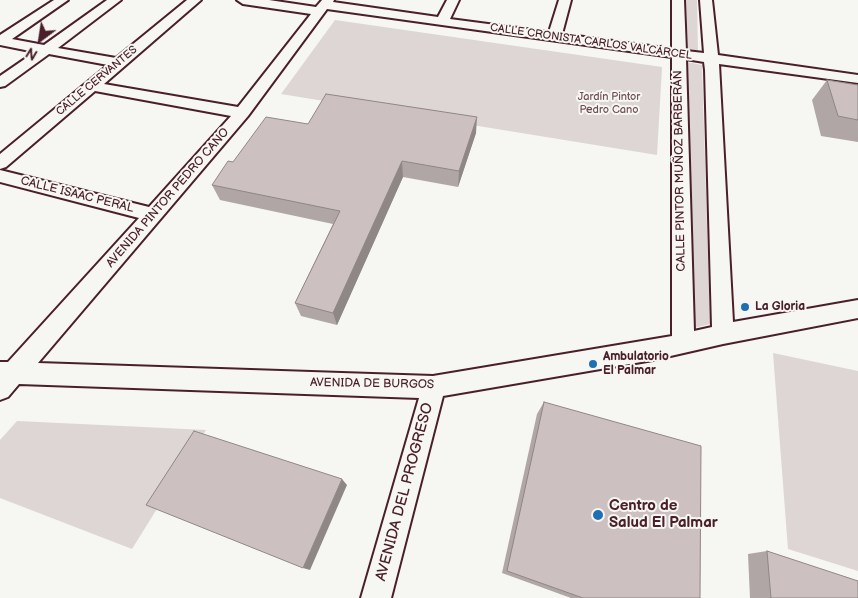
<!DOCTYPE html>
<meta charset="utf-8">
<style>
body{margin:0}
#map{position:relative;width:858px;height:598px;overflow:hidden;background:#f6f6f2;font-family:"Balsamiq Sans",sans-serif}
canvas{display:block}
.north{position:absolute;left:15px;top:15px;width:50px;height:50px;-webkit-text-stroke:4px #f6f6f2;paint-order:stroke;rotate:211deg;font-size:14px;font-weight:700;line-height:20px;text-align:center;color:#4a1f2b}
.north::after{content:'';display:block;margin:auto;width:18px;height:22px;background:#4a1f2b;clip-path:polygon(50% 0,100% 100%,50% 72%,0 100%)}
</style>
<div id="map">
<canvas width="858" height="598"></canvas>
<div class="north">N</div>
</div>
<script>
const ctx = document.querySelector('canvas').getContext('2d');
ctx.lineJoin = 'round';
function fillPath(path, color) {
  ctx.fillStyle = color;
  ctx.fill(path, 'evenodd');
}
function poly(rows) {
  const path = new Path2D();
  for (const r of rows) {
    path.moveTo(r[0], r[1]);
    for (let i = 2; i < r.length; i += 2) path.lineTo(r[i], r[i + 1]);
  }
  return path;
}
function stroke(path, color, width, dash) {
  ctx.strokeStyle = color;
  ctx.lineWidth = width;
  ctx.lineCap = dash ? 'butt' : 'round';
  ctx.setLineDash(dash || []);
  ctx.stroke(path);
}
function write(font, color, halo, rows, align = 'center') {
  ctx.font = font + ' "Balsamiq Sans",sans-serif';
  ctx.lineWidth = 4;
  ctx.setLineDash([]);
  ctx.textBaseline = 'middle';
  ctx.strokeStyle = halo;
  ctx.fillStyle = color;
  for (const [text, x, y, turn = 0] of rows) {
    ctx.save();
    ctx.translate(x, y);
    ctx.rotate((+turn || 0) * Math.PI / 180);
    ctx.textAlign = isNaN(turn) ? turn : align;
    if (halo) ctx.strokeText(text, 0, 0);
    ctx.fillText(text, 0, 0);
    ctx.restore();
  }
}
const green = poly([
 [686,0,697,0,698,54,688,53],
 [335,20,662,67,657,155,281,94],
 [687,62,702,65,710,324,690,329],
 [773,353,858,371,858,571,788,549],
 [17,421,206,430,132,549,0,498,0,440]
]);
const street = poly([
 [54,0,68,0,12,39,44,45,107,0,121,0,58,48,116,58,187,0,201,0,104,84,238,107,311,14,243,4,237,0,269,0,316,7,322,0,334,0,333,2,438,17,447,0,459,0,450,19,549,32,559,0,571,0,562,34,672,49,672,0,684,0,686,51,704,53,700,0,712,0,718,55,858,75,858,83,719,64,733,322,858,300,858,318,723,344,653,360,443,396,391,598,361,598,419,398,19,384,8,397,0,400,0,362,8,362,139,218,0,182,0,170,149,207,231,116,95,91,6,167,0,169,0,154,108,65,49,54,5,86,0,87,0,76,35,52,0,45,0,35,54,0],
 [327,9,672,57,672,336,433,376,38,363,248,116,327,9],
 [686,59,704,62,705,70,712,327,694,331,686,59]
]);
const wall = poly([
 [827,80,858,85,858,142,821,136,812,100],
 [308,124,476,133,458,187,403,177,337,325,301,316,295,303,333,224,220,200,212,185,233,162],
 [544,402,700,598,571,598,502,573,537,414],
 [767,551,858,598,750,598,748,554]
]);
const shadedWall = poly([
 [477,117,476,133,458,187,459,171],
 [402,161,403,177,337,325,333,313],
 [342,479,347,485,310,570,303,568]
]);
const building = poly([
 [827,80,858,85,858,120,838,116,827,80],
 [326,94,477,117,459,171,402,161,333,313,295,303,340,211,212,185,228,161,233,162,266,117,308,124,326,94],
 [544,402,701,446,700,598,583,598,507,571,544,402],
 [194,431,342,479,303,568,146,505,194,431],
 [767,551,858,581,858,598,771,598,767,551]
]);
const markers = [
 [745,307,5,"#1f6fb2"],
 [593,364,5,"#1f6fb2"],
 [598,515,6,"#1f6fb2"]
];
const farStreetnames = [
 ["CALLE CRONISTA CARLOS VALCÁRCEL",591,42,8],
 ["CALLE CERVANTES",97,81,-40]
];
const farParknames = [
 ["Jardín Pintor",609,97],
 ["Pedro Cano",609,110]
];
const streetNames = [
 ["CALLE PINTOR MUÑOZ BARBERÁN",680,171,-91],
 ["CALLE ISAAC PERAL",77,195,14],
 ["AVENIDA PINTOR PEDRO CANO",168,198,-49],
 ["AVENIDA DE BURGOS",372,384,1]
];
const poiNames = [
 ["La Gloria",755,307],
 ["Ambulatorio",603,357],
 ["El Palmar",603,371]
];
const nearStreetnames = [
 ["AVENIDA DEL PROGRESO",405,492,-75]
];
const nearPoinames = [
 ["Centro de",609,506],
 ["Salud El Palmar",609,523]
];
fillPath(green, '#ddd6d5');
stroke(street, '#4a1f2b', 4);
fillPath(street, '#f6f6f2');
fillPath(wall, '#afa6a5');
fillPath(shadedWall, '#8f8786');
fillPath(building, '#ccc1c0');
stroke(building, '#8f8786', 1);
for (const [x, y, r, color] of markers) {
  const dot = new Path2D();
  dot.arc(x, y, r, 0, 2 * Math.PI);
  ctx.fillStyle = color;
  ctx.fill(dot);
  stroke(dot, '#f6f6f2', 2);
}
write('11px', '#4a1f2b', '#f6f6f2', farStreetnames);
write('11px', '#6f4d56', '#f6f6f2', farParknames);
write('12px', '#4a1f2b', '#f6f6f2', streetNames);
write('bold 12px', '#4a1f2b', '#f6f6f2', poiNames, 'left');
write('15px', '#4a1f2b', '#f6f6f2', nearStreetnames);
write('bold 15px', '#4a1f2b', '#f6f6f2', nearPoinames, 'left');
</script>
